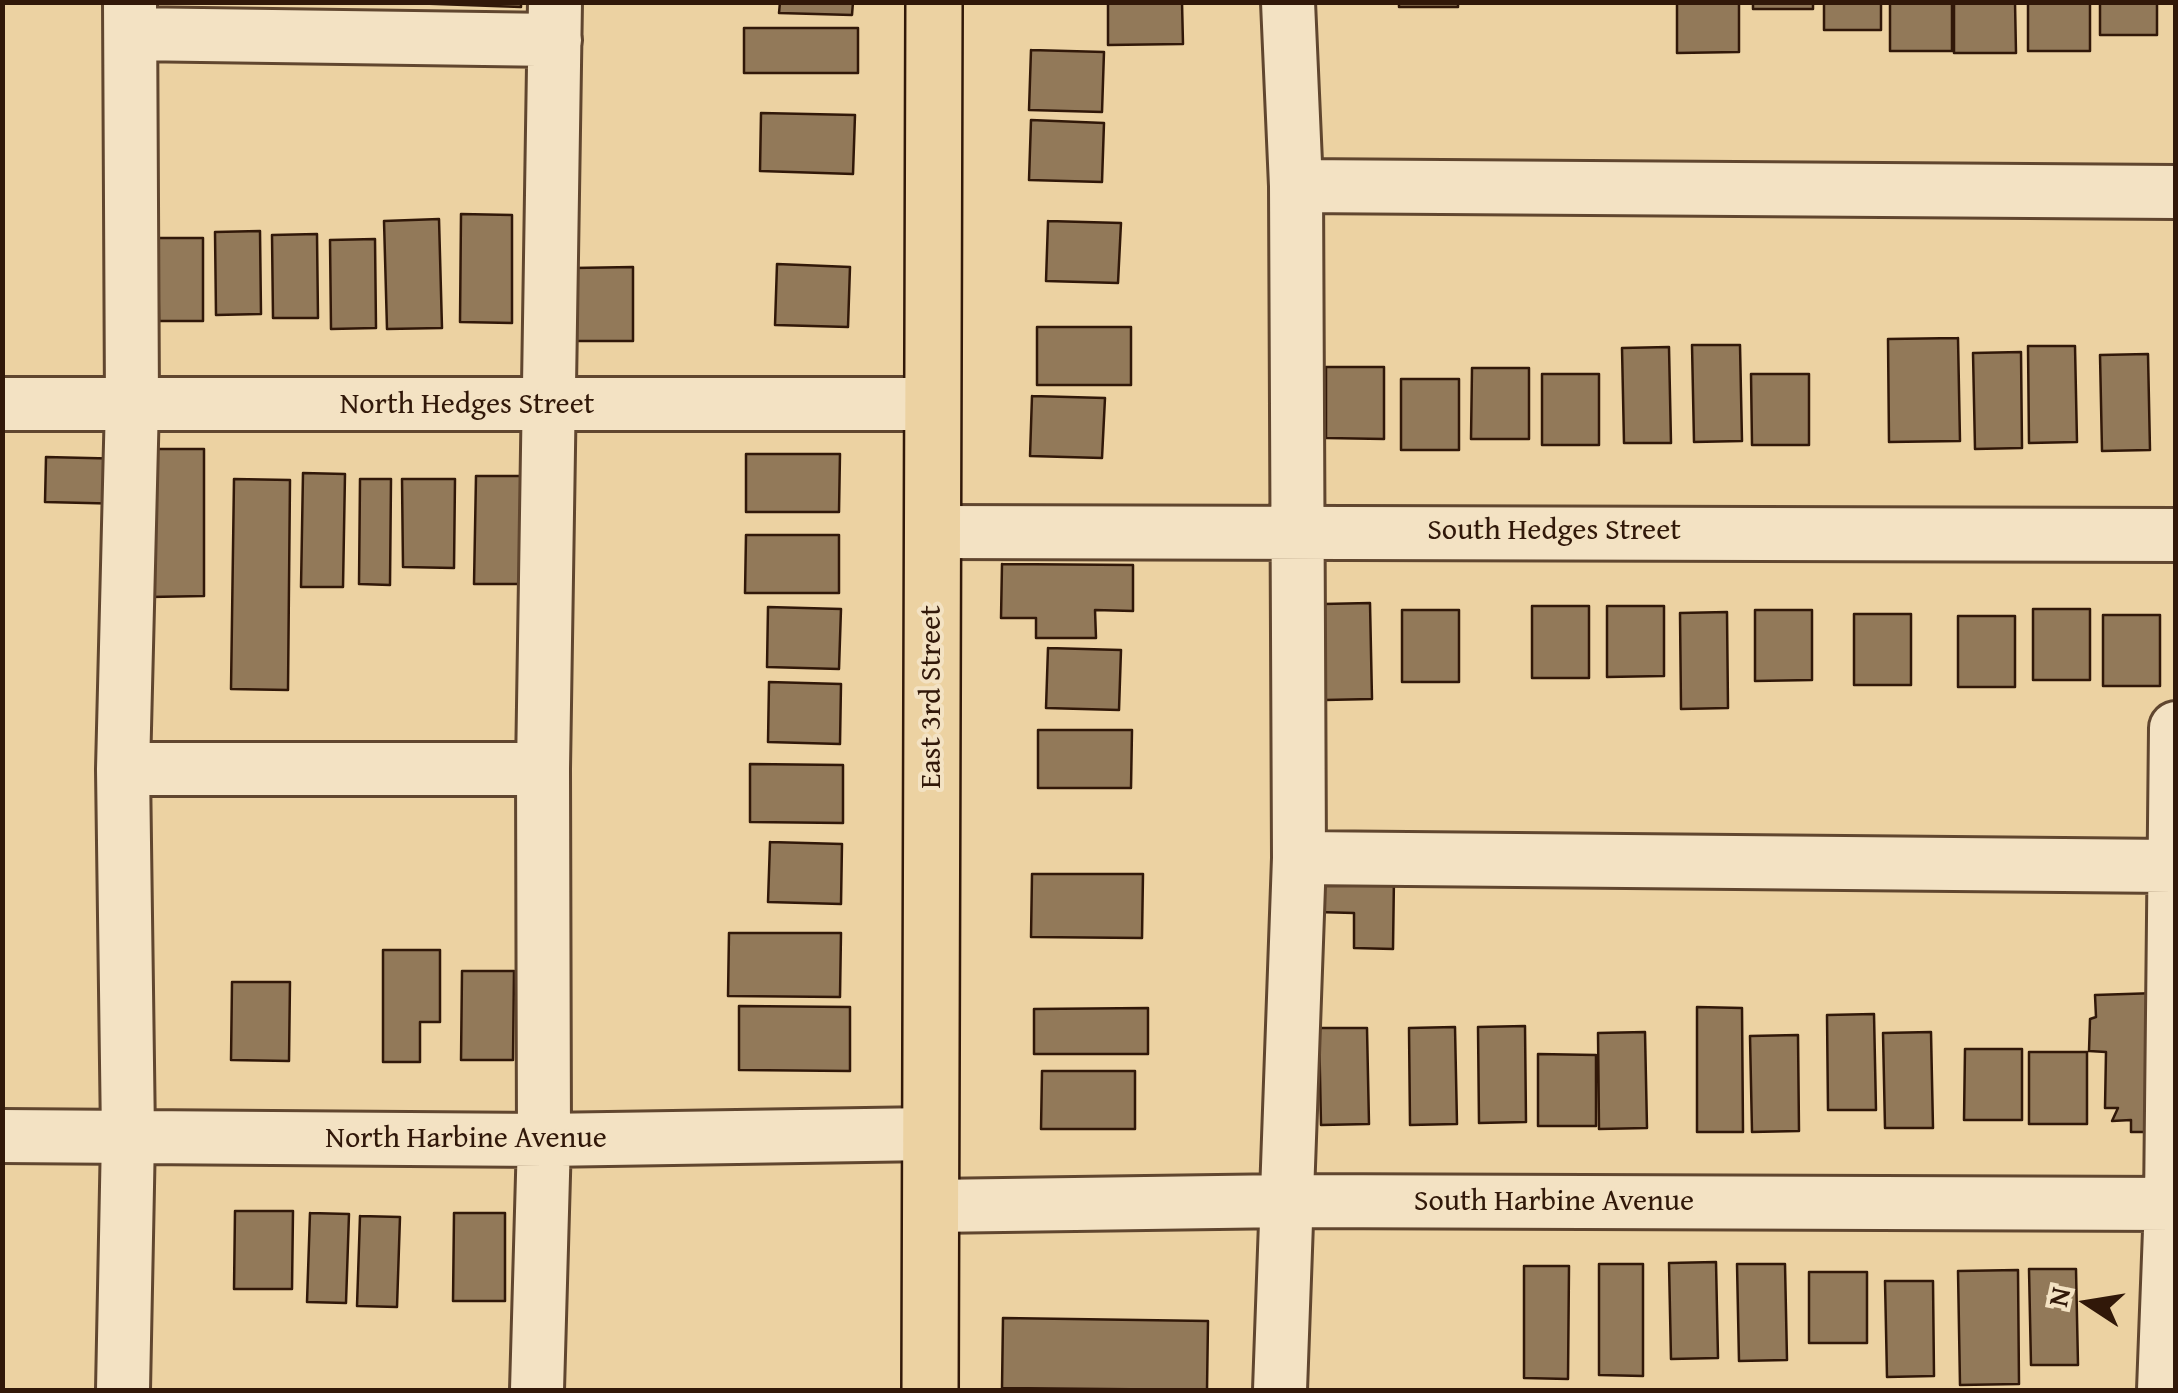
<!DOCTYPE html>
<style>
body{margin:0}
#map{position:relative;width:2178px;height:1393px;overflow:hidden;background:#ecd2a2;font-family:"Gentium Book Plus",serif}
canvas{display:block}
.frame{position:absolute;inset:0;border:5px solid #311809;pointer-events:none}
.north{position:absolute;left:2038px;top:1253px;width:100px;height:100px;-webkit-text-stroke:8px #f3e2c3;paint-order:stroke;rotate:282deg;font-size:28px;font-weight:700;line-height:40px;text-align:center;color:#311809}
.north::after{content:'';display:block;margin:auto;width:35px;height:45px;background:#311809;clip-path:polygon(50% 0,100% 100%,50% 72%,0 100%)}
</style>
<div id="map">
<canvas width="2178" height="1393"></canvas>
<div class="frame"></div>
<div class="north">N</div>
</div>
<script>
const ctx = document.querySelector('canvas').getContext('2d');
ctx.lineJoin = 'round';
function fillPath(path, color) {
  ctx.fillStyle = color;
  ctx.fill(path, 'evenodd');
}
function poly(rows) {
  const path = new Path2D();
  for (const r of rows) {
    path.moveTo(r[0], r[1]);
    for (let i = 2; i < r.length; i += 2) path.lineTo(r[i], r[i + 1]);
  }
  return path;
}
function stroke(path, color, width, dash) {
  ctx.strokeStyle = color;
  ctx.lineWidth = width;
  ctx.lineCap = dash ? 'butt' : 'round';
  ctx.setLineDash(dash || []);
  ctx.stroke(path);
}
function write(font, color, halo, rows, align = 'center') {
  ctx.font = font + ' "Gentium Book Plus",serif';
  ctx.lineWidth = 8;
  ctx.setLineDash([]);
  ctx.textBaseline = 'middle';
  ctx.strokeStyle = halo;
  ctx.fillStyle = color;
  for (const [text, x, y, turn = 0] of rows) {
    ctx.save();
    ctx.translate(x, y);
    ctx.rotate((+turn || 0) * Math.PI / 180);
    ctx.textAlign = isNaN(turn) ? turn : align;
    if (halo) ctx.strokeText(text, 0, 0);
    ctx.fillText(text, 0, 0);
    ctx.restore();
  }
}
const building = poly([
 [380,2,521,2,521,7,380,2],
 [780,2,853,2,852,15,779,13,780,2],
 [1108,2,1182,2,1183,44,1108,45,1108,2],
 [1399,2,1458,2,1458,7,1399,7,1399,2],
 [1677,2,1739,2,1739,52,1677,53,1677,2],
 [1753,2,1813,2,1813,9,1753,9,1753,2],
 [1824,2,1881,2,1881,30,1824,30,1824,2],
 [1890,2,1952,2,1952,51,1890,51,1890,2],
 [1954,2,2015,2,2016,53,1954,53,1954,2],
 [2028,2,2090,2,2090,51,2028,51,2028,2],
 [2100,2,2157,2,2157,35,2100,35,2100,2],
 [744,28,858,28,858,73,744,73,744,28],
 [1031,50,1104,52,1102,112,1029,110,1031,50],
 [761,113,855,115,853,174,760,171,761,113],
 [1031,120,1104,123,1102,182,1029,180,1031,120],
 [461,214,512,215,512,323,460,322,461,214],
 [439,219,442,328,387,329,384,221,439,219],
 [1048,221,1121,223,1118,283,1046,281,1048,221],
 [260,231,261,314,216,315,215,232,260,231],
 [317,234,318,318,273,318,272,235,317,234],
 [158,238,203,238,203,321,159,321,158,238],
 [375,239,376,328,331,329,330,240,375,239],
 [777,264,850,267,848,327,775,325,777,264],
 [633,267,633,341,573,341,573,268,633,267],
 [1037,327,1131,327,1131,385,1037,385,1037,327],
 [1958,338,1960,441,1889,442,1888,339,1958,338],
 [1692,345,1740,345,1742,441,1694,442,1692,345],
 [2028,346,2075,346,2077,442,2029,443,2028,346],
 [1669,347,1671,443,1624,443,1622,348,1669,347],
 [2021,352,2022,448,1975,449,1973,353,2021,352],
 [2148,354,2150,450,2102,451,2100,355,2148,354],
 [1326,367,1384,367,1384,439,1326,438,1326,367],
 [1472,368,1529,368,1529,439,1471,439,1472,368],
 [1542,374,1599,374,1599,445,1542,445,1542,374],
 [1751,374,1809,374,1809,445,1752,445,1751,374],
 [1401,379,1459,379,1459,450,1401,450,1401,379],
 [1032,396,1105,398,1102,458,1030,456,1032,396],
 [150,449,204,449,204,596,150,597,150,449],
 [746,454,840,454,839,512,746,512,746,454],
 [46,457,130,459,128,504,45,502,46,457],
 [303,473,345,474,343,587,301,587,303,473],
 [476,476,527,476,526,584,474,584,476,476],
 [234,479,290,480,288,690,231,689,234,479],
 [360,479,391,479,390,585,359,584,360,479],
 [402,479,455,479,454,568,403,567,402,479],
 [746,535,839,535,839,593,745,593,746,535],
 [1002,564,1133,565,1133,611,1095,610,1096,638,1036,638,1036,618,1001,618,1002,564],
 [1370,603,1372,699,1325,700,1323,604,1370,603],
 [1532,606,1589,606,1589,678,1532,678,1532,606],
 [1607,606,1664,606,1664,676,1607,677,1607,606],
 [768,607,841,609,839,669,767,667,768,607],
 [2033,609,2090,609,2090,680,2033,680,2033,609],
 [1402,610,1459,610,1459,682,1402,682,1402,610],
 [1755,610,1812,610,1812,680,1755,681,1755,610],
 [1727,612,1728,708,1681,709,1680,613,1727,612],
 [1854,614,1911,614,1911,685,1854,685,1854,614],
 [2103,615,2160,615,2160,686,2103,686,2103,615],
 [1958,616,2015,616,2015,687,1958,687,1958,616],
 [1048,648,1121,650,1119,710,1046,708,1048,648],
 [769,682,841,684,840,744,768,742,769,682],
 [1038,730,1132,730,1131,788,1038,788,1038,730],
 [750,764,843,765,843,823,750,822,750,764],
 [770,842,842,844,841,904,768,902,770,842],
 [1032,874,1143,874,1142,938,1031,937,1032,874],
 [1317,875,1394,876,1393,949,1354,948,1354,913,1316,912,1317,875],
 [729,933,841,933,840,997,728,996,729,933],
 [383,950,440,950,440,1022,420,1022,420,1062,383,1062,383,950],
 [462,971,514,971,513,1060,461,1060,462,971],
 [232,982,290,982,289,1061,231,1060,232,982],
 [2157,993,2161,1132,2131,1132,2131,1120,2112,1121,2118,1108,2105,1108,2106,1052,2089,1051,2090,1019,2096,1017,2095,995,2157,993],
 [739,1006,850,1007,850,1071,739,1070,739,1006],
 [1697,1007,1742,1008,1743,1132,1697,1132,1697,1007],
 [1148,1008,1148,1054,1034,1054,1034,1009,1148,1008],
 [1874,1014,1876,1110,1828,1110,1827,1015,1874,1014],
 [1525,1026,1526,1122,1479,1123,1478,1027,1525,1026],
 [1455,1027,1457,1124,1410,1125,1409,1028,1455,1027],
 [1319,1028,1367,1028,1369,1124,1321,1125,1319,1028],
 [1645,1032,1647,1128,1599,1129,1598,1033,1645,1032],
 [1931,1032,1933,1128,1885,1128,1883,1033,1931,1032],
 [1798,1035,1799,1131,1752,1132,1750,1036,1798,1035],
 [1965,1049,2022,1049,2022,1120,1964,1120,1965,1049],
 [2029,1052,2087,1052,2087,1124,2029,1124,2029,1052],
 [1538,1054,1596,1055,1596,1126,1538,1126,1538,1054],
 [1042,1071,1135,1071,1135,1129,1041,1129,1042,1071],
 [235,1211,293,1211,292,1289,234,1289,235,1211],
 [310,1213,349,1214,346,1303,307,1302,310,1213],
 [454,1213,505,1213,505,1301,453,1301,454,1213],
 [360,1216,400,1217,397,1307,357,1306,360,1216],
 [1716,1262,1718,1358,1671,1359,1669,1263,1716,1262],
 [1599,1264,1643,1264,1643,1376,1599,1375,1599,1264],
 [1737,1264,1785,1264,1787,1360,1739,1361,1737,1264],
 [1524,1266,1569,1266,1568,1379,1524,1378,1524,1266],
 [2029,1269,2076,1269,2078,1365,2031,1365,2029,1269],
 [2018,1270,2019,1384,1960,1385,1958,1271,2018,1270],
 [1809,1272,1867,1272,1867,1343,1809,1343,1809,1272],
 [1885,1281,1933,1281,1934,1376,1887,1377,1885,1281],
 [1003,1318,1208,1321,1207,1390,1002,1388,1003,1318]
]);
const minor = poly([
 [131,34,555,40],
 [1296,186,2176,192],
 [2,404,932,404],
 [933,532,2176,535],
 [123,769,543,769],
 [1299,858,2172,866],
 [2,1136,544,1140,930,1134],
 [932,1206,1289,1201,2176,1204],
 [123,1390,128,1136,123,769,132,403,130,2],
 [537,1390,544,1140,543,769,555,2],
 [1280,1390,1299,858,1296,186,1288,2],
 [2164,1390,2171,1204,2176,728]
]);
const major = poly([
 [930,1390,934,2]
]);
const streetNames = [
 ["North Hedges Street",467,405],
 ["South Hedges Street",1554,531],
 ["East 3rd Street",932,697,-90],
 ["North Harbine Avenue",466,1139],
 ["South Harbine Avenue",1554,1202]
];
fillPath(building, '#927959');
stroke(building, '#311809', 2.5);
stroke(minor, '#60462f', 58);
stroke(major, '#311809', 60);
stroke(minor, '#f3e2c3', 52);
stroke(major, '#ecd2a2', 55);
write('30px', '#311809', '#f3e2c3', streetNames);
</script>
